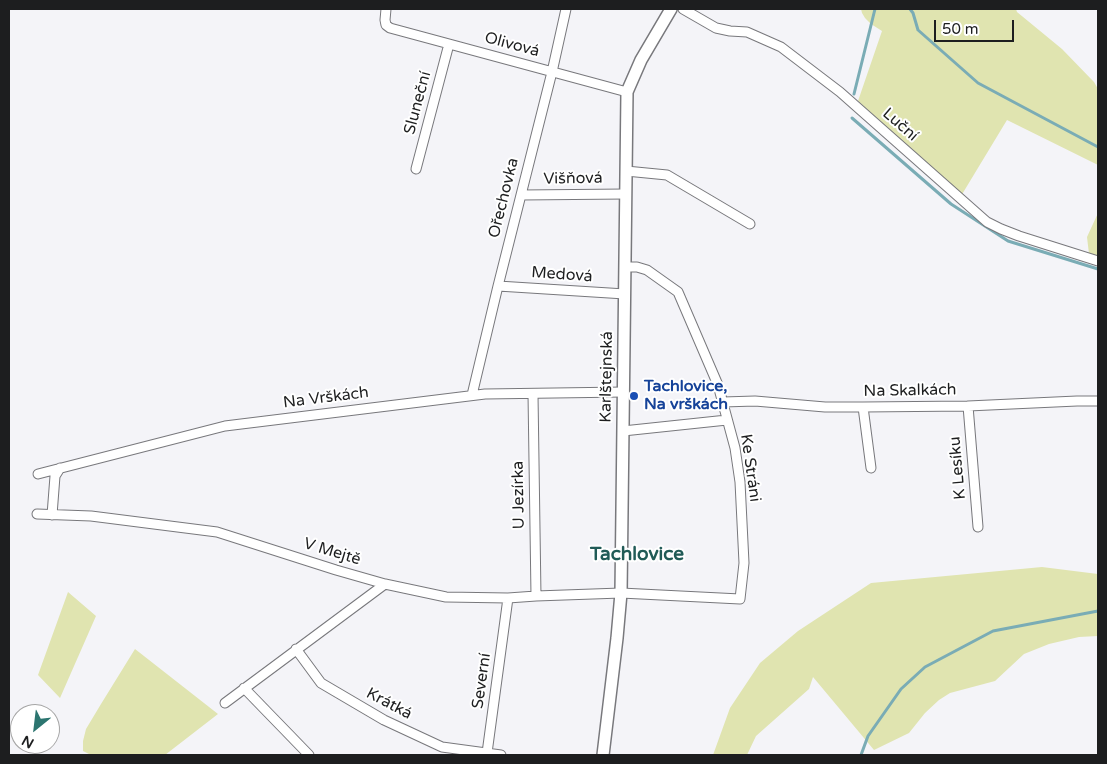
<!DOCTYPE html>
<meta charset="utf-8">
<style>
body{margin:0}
#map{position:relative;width:1107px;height:764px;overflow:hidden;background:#f4f4f8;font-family:"Varela Round",sans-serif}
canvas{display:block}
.frame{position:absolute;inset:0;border:10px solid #1d1e1f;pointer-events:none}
.north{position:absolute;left:10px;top:704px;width:50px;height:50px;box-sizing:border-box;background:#fff;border:1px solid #a5a5a5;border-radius:50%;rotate:209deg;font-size:14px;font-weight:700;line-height:20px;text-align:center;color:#1d1e1f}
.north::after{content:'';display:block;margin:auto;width:18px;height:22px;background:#2c7570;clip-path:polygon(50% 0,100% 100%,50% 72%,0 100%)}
.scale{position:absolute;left:934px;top:20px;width:80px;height:22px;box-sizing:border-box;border:2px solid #1d1e1f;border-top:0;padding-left:6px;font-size:15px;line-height:18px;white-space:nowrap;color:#1d1e1f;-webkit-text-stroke:4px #fff;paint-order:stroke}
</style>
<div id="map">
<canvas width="1107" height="764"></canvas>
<div class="frame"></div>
<div class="north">N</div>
<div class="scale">50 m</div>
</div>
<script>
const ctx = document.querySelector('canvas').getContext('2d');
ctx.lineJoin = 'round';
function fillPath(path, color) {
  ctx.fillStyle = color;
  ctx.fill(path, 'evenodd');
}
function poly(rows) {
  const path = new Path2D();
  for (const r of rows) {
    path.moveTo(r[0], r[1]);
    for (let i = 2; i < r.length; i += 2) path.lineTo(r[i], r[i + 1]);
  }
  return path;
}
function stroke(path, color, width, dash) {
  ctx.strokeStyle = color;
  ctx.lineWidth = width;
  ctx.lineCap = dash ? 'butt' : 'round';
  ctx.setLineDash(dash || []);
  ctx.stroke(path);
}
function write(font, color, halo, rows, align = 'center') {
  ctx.font = font + ' "Varela Round",sans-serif';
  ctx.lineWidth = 4;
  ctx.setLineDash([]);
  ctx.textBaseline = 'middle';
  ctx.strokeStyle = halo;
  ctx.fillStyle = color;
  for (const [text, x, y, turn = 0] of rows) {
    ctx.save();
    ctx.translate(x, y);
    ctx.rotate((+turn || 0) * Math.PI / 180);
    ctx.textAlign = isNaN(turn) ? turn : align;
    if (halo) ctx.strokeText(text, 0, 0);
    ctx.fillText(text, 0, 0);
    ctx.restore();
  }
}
const green = poly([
 [861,9,1016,9,1017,12,1062,49,1094,82,1098,89,1098,165,1007,120,961,196,858,101,882,31,871,24,865,18,862,13],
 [1098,213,1098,257,1089,254,1087,237],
 [1042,567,1098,574,1098,636,1079,637,1049,644,1024,654,995,681,950,693,939,700,925,713,909,733,874,750,813,677,809,689,756,736,747,755,713,755,730,708,760,663,798,631,871,583],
 [68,592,96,616,60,698,38,675],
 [135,649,218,714,165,755,91,755,83,751,83,741,86,729,101,704]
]);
const stream = poly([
 [910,9,913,13,918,30,978,83,1098,147],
 [854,94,875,9],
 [852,118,951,204,1008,241,1098,269],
 [861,755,868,736,901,689,925,667,993,631,1098,611]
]);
const minor = poly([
 [386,9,385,20,386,25,390,28,627,92],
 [683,9,716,28,730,31,747,32,781,47,840,92,987,222,1001,229,1019,236,1098,261],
 [416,169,449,44],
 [626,171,667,175,750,224],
 [521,195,626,194],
 [498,286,625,294],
 [533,394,536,596],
 [472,395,498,286,552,72,566,9],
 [723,402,755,401,825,407,863,407,968,406,1077,401,1098,401],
 [968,406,978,527],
 [863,407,871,468],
 [623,431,727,420],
 [38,474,225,426,485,394,624,392],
 [37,514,91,516,217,532,336,570,385,584,446,597,508,598,536,596,621,593,740,599,744,563,740,482,735,448,718,385,678,292,647,270,637,267,625,267],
 [52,515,55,476,60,468],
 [296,649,321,683,384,720,442,747,501,755],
 [244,688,309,755],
 [225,703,385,584],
 [487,753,508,598]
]);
const secondary = poly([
 [603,755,617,638,621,593,627,92,641,60,671,9]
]);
const markers = [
 [634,396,5,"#1a4fb4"]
];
const streetNames = [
 ["Olivová",512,45,15],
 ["Sluneční",418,103,-75],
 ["Luční",900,125,41],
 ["Višňová",573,179,-1],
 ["Ořechovka",504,198,-76],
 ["Medová",562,275,4],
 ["Karlštejnská",607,377,-89],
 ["Na Skalkách",910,391,-1],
 ["Na Vrškách",326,398,-7],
 ["Ke Stráni",750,468,82],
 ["K Lesíku",958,468,-95],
 ["U Jezírka",519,495,-91],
 ["V Mejtě",332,552,17],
 ["Severní",482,681,-82],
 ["Krátká",389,704,28]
];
const transitNames = [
 ["Tachlovice,",644,387],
 ["Na vrškách",644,405]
];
const quarterNames = [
 ["Tachlovice",637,555]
];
fillPath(green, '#e0e4b0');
stroke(stream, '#7aacb5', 3);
stroke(minor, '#78787c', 11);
stroke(secondary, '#78787c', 14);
stroke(minor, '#fff', 9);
stroke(secondary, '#fff', 11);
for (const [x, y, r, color] of markers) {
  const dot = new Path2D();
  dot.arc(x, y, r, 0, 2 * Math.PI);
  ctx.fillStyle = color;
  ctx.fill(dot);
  stroke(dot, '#fff', 2);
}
write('16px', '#1d1e1f', '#fff', streetNames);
write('bold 16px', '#164399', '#fff', transitNames, 'left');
write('bold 19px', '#215b57', '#fff', quarterNames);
</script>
